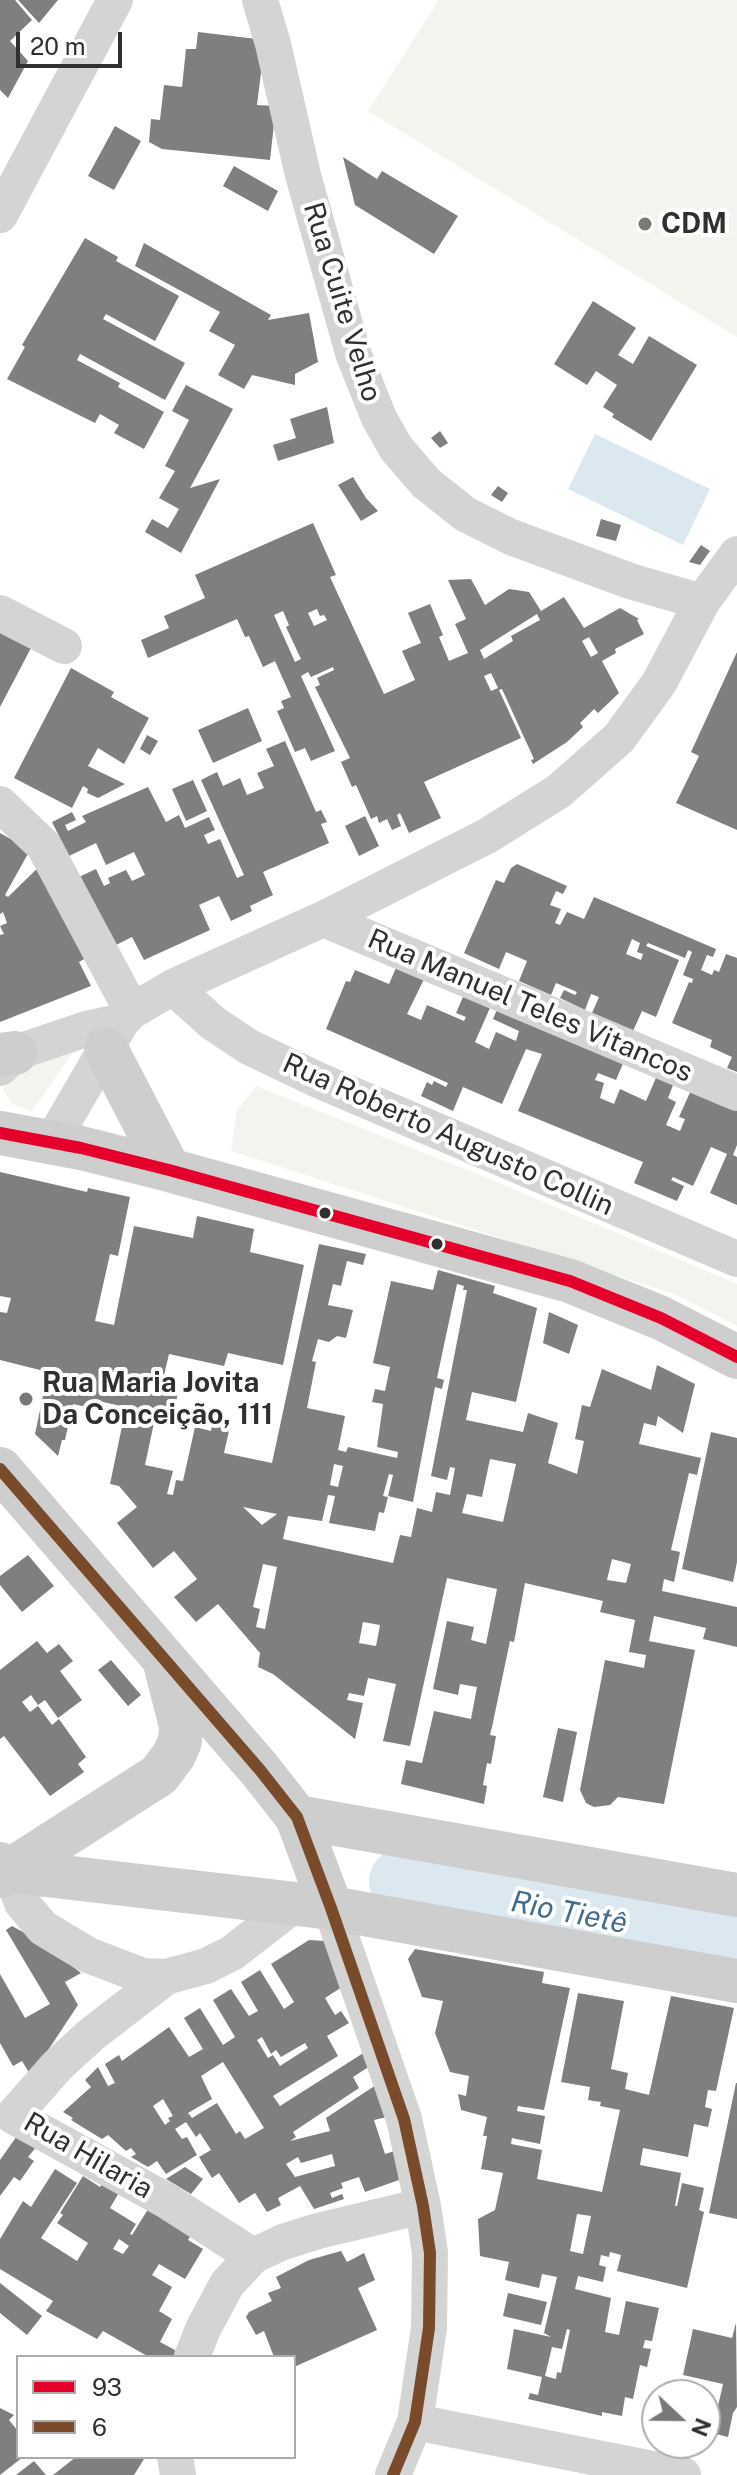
<!DOCTYPE html>
<meta charset="utf-8">
<style>
body{margin:0}
#map{position:relative;width:737px;height:2475px;overflow:hidden;background:#fff;font-family:"Public Sans",sans-serif}
canvas{display:block}
.legend{position:absolute;left:16px;top:2355px;width:280px;height:104px;box-sizing:border-box;background:#fff;border:2px solid #acacac;margin:0;padding:10px 14px;list-style:none;font-size:24px;color:#303030}
.legend li{display:flex;align-items:center;gap:16px;height:40px}
.legend b{width:40px;border:2px solid #acacac}
.north{position:absolute;left:641px;top:2379px;width:80px;height:80px;box-sizing:border-box;background:#fff;border:2px solid #acacac;border-radius:50%;rotate:112deg;font-size:22px;font-weight:700;line-height:32px;text-align:center;color:#303030}
.north::after{content:'';display:block;margin:auto;width:28px;height:36px;background:#787878;clip-path:polygon(50% 0,100% 100%,50% 72%,0 100%)}
.scale{position:absolute;left:16px;top:32px;width:106px;height:36px;box-sizing:border-box;border:4px solid #303030;border-top:0;padding-left:10px;font-size:24px;line-height:28px;white-space:nowrap;color:#303030;-webkit-text-stroke:6px #fff;paint-order:stroke}
</style>
<div id="map">
<canvas width="737" height="2475"></canvas>
<ul class="legend">
<li><b style="height:10px;background:#e4002b"></b>93</li>
<li><b style="height:10px;background:#7a4b2a"></b>6</li>
</ul>
<div class="north">N</div>
<div class="scale">20 m</div>
</div>
<script>
const ctx = document.querySelector('canvas').getContext('2d');
ctx.lineJoin = 'round';
function fillPath(path, color) {
  ctx.fillStyle = color;
  ctx.fill(path, 'evenodd');
}
function poly(rows) {
  const path = new Path2D();
  for (const r of rows) {
    path.moveTo(r[0], r[1]);
    for (let i = 2; i < r.length; i += 2) path.lineTo(r[i], r[i + 1]);
  }
  return path;
}
function stroke(path, color, width, dash) {
  ctx.strokeStyle = color;
  ctx.lineWidth = width;
  ctx.lineCap = dash ? 'butt' : 'round';
  ctx.setLineDash(dash || []);
  ctx.stroke(path);
}
function write(font, color, halo, rows, align = 'center') {
  ctx.font = font + ' "Public Sans",sans-serif';
  ctx.lineWidth = 8;
  ctx.setLineDash([]);
  ctx.textBaseline = 'middle';
  ctx.strokeStyle = halo;
  ctx.fillStyle = color;
  for (const [text, x, y, turn = 0] of rows) {
    ctx.save();
    ctx.translate(x, y);
    ctx.rotate((+turn || 0) * Math.PI / 180);
    ctx.textAlign = isNaN(turn) ? turn : align;
    if (halo) ctx.strokeText(text, 0, 0);
    ctx.fillText(text, 0, 0);
    ctx.restore();
  }
}
const green = poly([
 [439,0,737,0,737,337,368,111],
 [82,1039,32,1111,12,1104,3,1090,31,1060],
 [256,1086,492,1180,737,1284,737,1326,674,1294,231,1151,237,1110]
]);
const water = poly([
 [595,434,710,489,683,545,568,489]
]);
const river = poly([
 [401,1881,737,1944]
]);
const building = poly([
 [0,0,15,0,32,20,10,41,28,61,8,98,0,90],
 [18,0,58,0,39,23],
 [198,32,265,40,257,105,276,106,270,160,162,149,149,142,151,119,160,120,164,85,182,87,186,49,196,49],
 [115,126,141,141,114,190,88,176],
 [343,157,377,179,382,171,458,216,434,254,355,205],
 [234,166,278,191,268,211,223,186],
 [85,238,118,257,116,261,179,296,155,341,106,314,103,319,185,363,165,400,80,354,77,360,120,383,118,387,164,412,144,449,114,433,119,425,100,414,95,423,7,379,25,347,22,345],
 [144,243,271,315,268,320,309,313,318,362,295,374,295,385,252,375,244,389,218,375,235,345,209,331,220,312,135,266],
 [593,301,636,328,618,355,633,364,649,336,697,365,651,441,612,417,614,414,603,407,617,385,596,371,587,385,554,364],
 [186,385,233,409,190,488,220,479,181,553,145,532,152,519,168,528,179,509,159,498,175,471,165,466,189,420,172,411],
 [327,407,334,443,278,461,273,445,296,438,290,419],
 [440,431,448,443,440,448,431,438],
 [353,477,366,498,378,511,361,521,338,485],
 [498,486,508,493,502,502,491,495],
 [601,519,621,525,616,541,596,536],
 [313,523,336,575,330,577,384,694,415,680,402,651,421,643,408,613,430,604,443,635,439,637,449,661,468,653,455,624,466,619,448,580,471,579,485,605,509,589,529,592,541,611,564,597,584,628,620,608,639,619,637,620,644,634,615,649,616,653,602,661,619,693,598,713,594,709,580,723,583,727,567,742,533,764,531,760,534,759,502,689,499,690,521,738,424,782,441,818,409,833,400,813,397,815,401,826,392,830,387,819,379,823,377,816,371,819,356,785,352,787,341,762,350,758,315,687,320,685,317,678,334,670,333,667,311,677,308,672,301,676,335,751,311,761,305,748,295,752,277,711,284,708,281,701,291,697,275,661,263,667,249,636,245,637,237,619,148,658,141,640,169,628,164,616,205,598,195,575],
 [317,609,320,616,324,615,327,620,314,626,308,613],
 [283,611,289,625,286,627,301,659,295,662,274,615],
 [537,614,540,620,511,636,513,641,484,659,480,650],
 [589,637,598,653,591,657,582,641],
 [491,673,498,688,491,691,484,676],
 [701,545,710,551,700,565,689,562],
 [0,632,31,648,0,707],
 [737,652,737,830,676,803,699,756,691,752],
 [71,668,114,692,111,697,149,718,124,764,98,748,88,766,125,784,98,798,87,793,88,789,83,786,72,808,14,778],
 [248,708,262,741,213,763,198,730],
 [147,735,158,741,150,755,140,749],
 [285,741,316,812,321,810,327,822,321,824,329,843,263,872,273,895,250,906,252,911,231,921,219,896,199,905,210,930,144,960,132,937,114,946,79,877,96,869,104,886,110,883,108,878,126,870,132,881,145,875,134,852,106,865,96,843,69,856,52,822,72,812,76,820,65,825,68,831,86,822,82,816,148,787,166,822,179,815,185,828,209,817,215,830,204,835,208,844,220,839,237,878,244,875,201,780,217,772,223,786,240,778,247,795,264,788,257,773,274,766,266,749],
 [193,780,207,811,186,821,172,789],
 [365,816,379,846,359,856,345,826],
 [0,833,30,850,5,895,8,897,48,858,86,958,79,962,91,986,0,1022,0,935,4,934,0,926,7,923,3,912,0,914],
 [517,864,567,886,563,894,556,891,550,905,561,909,555,923,560,925,567,912,584,919,594,897,716,949,713,957,707,955,701,970,712,975,714,970,719,972,726,954,737,958,737,1072,727,1068,732,1057,710,1047,712,1040,672,1023,689,982,692,983,693,979,683,975,692,952,688,950,685,958,648,943,646,946,679,960,656,1017,642,1011,633,1031,592,1013,599,997,591,994,585,1010,560,998,564,990,575,995,577,992,556,983,551,995,519,981,527,961,506,952,499,969,464,953,496,880,504,883,511,868],
 [632,939,640,943,637,952,643,954,641,960,626,954],
 [399,961,427,973,407,1014,421,1020,427,1005,464,1021,466,1017,456,1013,466,990,493,1001,475,1042,489,1049,496,1032,516,1041,519,1031,493,1019,499,1005,625,1059,616,1080,598,1073,595,1080,604,1083,600,1098,614,1104,620,1089,646,1101,658,1073,675,1080,668,1098,676,1102,666,1125,680,1131,685,1119,679,1117,692,1088,737,1107,737,1145,733,1155,737,1157,737,1205,710,1193,727,1154,718,1150,711,1147,693,1186,673,1177,671,1180,684,1186,677,1201,634,1183,643,1162,518,1111,542,1054,526,1049,502,1104,463,1087,453,1111,421,1096,427,1082,432,1085,434,1081,446,1087,448,1083,326,1029,346,981,350,982,355,970,389,984],
 [0,1172,87,1192,88,1188,130,1197,118,1256,110,1254,95,1321,114,1325,134,1226,193,1238,197,1216,254,1229,250,1252,304,1265,283,1365,228,1353,224,1366,169,1354,161,1388,178,1392,172,1422,155,1418,145,1465,173,1471,167,1494,173,1495,176,1480,183,1481,195,1427,211,1431,213,1418,231,1422,224,1453,272,1463,319,1244,366,1254,363,1265,347,1261,341,1286,333,1284,328,1305,353,1310,346,1338,337,1336,329,1342,318,1339,312,1361,316,1362,307,1408,345,1416,338,1450,346,1452,348,1447,397,1458,398,1452,377,1447,383,1404,372,1402,375,1389,385,1391,390,1367,373,1363,391,1281,433,1290,438,1270,495,1286,493,1293,537,1308,516,1402,472,1392,466,1420,523,1432,528,1413,558,1423,548,1463,577,1474,584,1441,575,1439,582,1405,590,1407,602,1369,651,1390,657,1365,695,1384,683,1433,658,1416,656,1426,644,1423,639,1444,701,1458,697,1475,689,1473,671,1550,680,1552,674,1582,664,1579,662,1591,737,1607,737,1647,703,1639,706,1628,654,1616,649,1641,695,1650,664,1804,618,1797,610,1805,594,1807,586,1803,580,1790,605,1660,644,1668,646,1655,629,1652,635,1620,600,1612,603,1601,525,1583,514,1642,510,1641,492,1727,490,1735,496,1736,491,1764,487,1763,483,1785,487,1786,484,1804,401,1784,406,1760,422,1763,434,1711,471,1719,477,1687,460,1684,458,1695,433,1689,447,1621,474,1627,471,1640,486,1644,497,1589,447,1578,410,1746,383,1741,396,1684,368,1678,364,1696,349,1693,347,1700,363,1703,355,1739,273,1674,258,1667,260,1653,218,1604,196,1622,174,1597,197,1579,174,1551,153,1568,117,1523,137,1507,119,1486,110,1484,126,1407,98,1401,96,1409,73,1404,65,1440,62,1440,58,1456,35,1434,48,1372,0,1360,0,1312,7,1313,11,1298,0,1296],
 [457,1284,464,1286,463,1290,467,1290,431,1476,447,1480,450,1467,455,1468,450,1495,436,1492,432,1512,417,1508,411,1537,400,1535,393,1563,283,1539,288,1516,322,1521,328,1495,335,1496,329,1523,375,1531,379,1512,384,1513,388,1497,383,1496,389,1474,393,1475,388,1496,413,1502,435,1387,442,1389,444,1380,437,1378],
 [490,1459,516,1464,503,1522,462,1513,467,1494,482,1497],
 [334,1464,343,1466,338,1487,330,1485],
 [243,1507,262,1511,277,1514,262,1525],
 [612,1559,631,1564,626,1583,607,1580],
 [263,1564,277,1567,265,1629,256,1627,260,1609,253,1607],
 [363,1622,380,1625,376,1646,359,1643],
 [549,1312,578,1325,569,1354,543,1343],
 [711,1432,737,1438,737,1562,733,1582,682,1569],
 [28,1555,54,1586,22,1612,0,1585,0,1576],
 [37,1641,47,1653,59,1644,73,1661,60,1671,82,1700,58,1718,45,1700,38,1705,31,1695,22,1702,30,1712,38,1706,52,1725,59,1719,86,1757,78,1764,84,1772,50,1796,4,1736,0,1739,0,1670],
 [111,1660,141,1695,128,1706,98,1670],
 [558,1728,577,1732,563,1802,543,1797],
 [12,1926,41,1942,81,1973,65,1982,78,2005,31,2076,22,2061,13,2066,0,2043,0,1974,25,2018,50,2004,6,1930],
 [309,1940,326,1941,342,1987,325,1998,335,2015,341,2011,349,2023,327,2036,338,2056,273,2096,280,2106,365,2052,370,2066,353,2077,359,2088,293,2132,296,2137,290,2141,330,2131,326,2118,376,2085,387,2117,374,2120,385,2154,398,2150,399,2180,365,2192,359,2177,341,2183,343,2188,330,2193,332,2198,342,2194,344,2199,314,2209,300,2186,278,2198,281,2205,267,2212,255,2193,239,2203,219,2173,212,2178,199,2157,211,2150,200,2133,196,2137,186,2122,175,2129,182,2139,187,2137,197,2155,166,2174,157,2161,148,2167,131,2157,136,2154,131,2148,126,2151,108,2135,102,2139,71,2120,73,2118,63,2112,91,2087,85,2080,98,2067,108,2086,115,2083,105,2064,119,2055,122,2061,169,2027,189,2057,203,2049,184,2018,200,2008,223,2045,235,2037,213,2000,231,1989,249,2016,258,2011,241,1982,260,1970,284,2009,294,2002,271,1964],
 [262,2037,271,2054,276,2050,281,2057,305,2043,308,2048,280,2066,273,2055,268,2058,257,2040],
 [223,2062,264,2128,245,2139,240,2131,236,2134,217,2103,192,2118,188,2113,212,2099,201,2076],
 [163,2099,173,2116,168,2118,170,2121,165,2125,153,2106],
 [332,2154,335,2166,295,2177,286,2164,298,2157,301,2163],
 [415,1949,544,1972,542,1983,570,1988,544,2110,518,2106,517,2111,545,2116,540,2144,512,2138,511,2144,542,2150,537,2179,602,2192,620,2110,600,2106,601,2102,588,2100,590,2087,561,2082,578,1993,624,2001,611,2069,628,2073,625,2089,649,2095,671,1996,734,2008,716,2091,708,2090,705,2107,712,2109,708,2127,694,2124,688,2157,643,2148,640,2165,681,2173,675,2206,677,2206,682,2183,704,2188,699,2210,704,2212,687,2288,617,2271,621,2255,610,2252,609,2257,601,2255,599,2265,606,2267,603,2282,578,2276,575,2289,611,2298,605,2332,619,2335,626,2301,659,2308,652,2341,645,2340,643,2348,651,2349,647,2367,640,2365,633,2399,625,2397,622,2416,602,2412,602,2416,528,2399,530,2393,538,2395,542,2377,507,2369,514,2329,551,2337,544,2333,557,2277,542,2274,539,2288,505,2280,509,2262,480,2256,478,2219,495,2210,503,2173,481,2169,487,2136,483,2136,487,2117,461,2110,458,2094,466,2096,469,2076,450,2072,435,2033,443,2001,422,1997,408,1959],
 [577,2214,591,2216,583,2254,570,2251],
 [567,2329,570,2330,561,2373,557,2372,556,2379,545,2376,552,2347,562,2349],
 [736,2083,737,2083,737,2219,709,2213],
 [19,2133,37,2146,28,2157,34,2161,20,2181,14,2177,0,2196,0,2160],
 [185,2167,203,2179,191,2194,166,2179],
 [55,2169,77,2183,41,2238,77,2261,88,2243,57,2223,63,2215,60,2213,83,2176,100,2187,106,2179,121,2189,110,2208,136,2224,130,2234,132,2235,155,2198,198,2224,188,2240,203,2249,185,2279,159,2264,152,2275,172,2287,159,2311,172,2319,160,2342,175,2350,174,2357,149,2357,103,2331,97,2339,46,2311,53,2301,0,2269,0,2239,23,2201,31,2207],
 [119,2239,129,2246,123,2254,113,2249],
 [341,2251,347,2262,364,2253,375,2280,358,2288,377,2330,294,2367,294,2357,274,2357,264,2331,256,2335,246,2317,249,2312,272,2301,268,2293,281,2288,276,2277,309,2260],
 [0,2283,42,2316,27,2335,0,2313],
 [508,2293,547,2302,541,2325,503,2316],
 [736,2323,737,2407,733,2413,728,2437,712,2433,723,2384,683,2375,693,2329,732,2338],
 [0,2408,14,2415,9,2420,18,2431,18,2457,23,2457,0,2475],
 [76,2457,140,2457,144,2459,134,2475,53,2475],
 [34,2461,46,2475,16,2475]
]);
const street = poly([
 [260,0,273,44,303,175,353,353,379,418,396,448,426,483,465,514,511,537,630,581,702,602],
 [0,215,115,0],
 [0,613,64,646],
 [0,804,44,846,132,1011],
 [323,919,737,1093],
 [173,987,213,1023,249,1047,318,1080,737,1259],
 [0,1068,15,1053,86,1029,122,1021],
 [51,1143,122,1021,132,1011,173,987,323,919,487,836,559,791,619,738,659,683,702,602,737,554],
 [11,1871,22,1903,43,1928,88,1955,143,1976,166,1977,206,1966,232,1953,295,1904],
 [331,1908,404,2119,423,2206,430,2253,429,2328,415,2422,393,2475],
 [166,1977,92,2034,57,2066,13,2116,167,2201,253,2256],
 [192,2357,203,2329,227,2284,253,2256,283,2242,318,2231,423,2206],
 [415,2422,683,2475],
 [175,2457,178,2475]
]);
const secondary = poly([
 [106,1049,169,1170],
 [0,1055,15,1053],
 [0,1133,81,1148,169,1170,570,1281,661,1318,737,1357],
 [0,1469,260,1770,297,1817,331,1908],
 [297,1817,737,1895],
 [0,1864,11,1871,331,1908,737,1981],
 [1,1876,159,1775,174,1755,180,1741,181,1726,166,1667]
]);
const bus1 = poly([
 [0,1133,81,1148,169,1170,570,1281,661,1318,737,1357]
]);
const bus2 = poly([
 [0,1469,260,1770,297,1817,331,1908,404,2119,423,2206,430,2253,429,2328,415,2422,393,2475]
]);
const markers = [
 [645,224,8,"#787878"],
 [325,1213,7,"#303030"],
 [437,1244,7,"#303030"],
 [26,1399,8,"#787878"]
];
const poiNames = [
 ["CDM",661,224],
 ["Rua Maria Jovita",42,1383],
 ["Da Conceição, 111",42,1415]
];
const streetNames = [
 ["Rua Cuite Velho",342,302,73],
 ["Rua Manuel Teles Vitancos",530,1006,23],
 ["Rua Roberto Augusto Collin",448,1135,24],
 ["Rua Hilaria",88,2156,30]
];
const waterNames = [
 ["Rio Tietê",569,1913,11]
];
fillPath(green, '#f1f5ed');
fillPath(water, '#dce8f0');
stroke(river, '#dce8f0', 64);
fillPath(building, '#7f7f7f');
stroke(street, '#d4d4d4', 36);
stroke(secondary, '#cecece', 44);
stroke(bus1, '#e4002b', 12);
stroke(bus2, '#7a4b2a', 12);
for (const [x, y, r, color] of markers) {
  const dot = new Path2D();
  dot.arc(x, y, r, 0, 2 * Math.PI);
  ctx.fillStyle = color;
  ctx.fill(dot);
  stroke(dot, '#fff', 3);
}
write('bold 28px', '#303030', '#fff', poiNames, 'left');
write('28px', '#303030', '#fff', streetNames);
write('italic 30px', '#436d8d', '#fff', waterNames);
</script>
